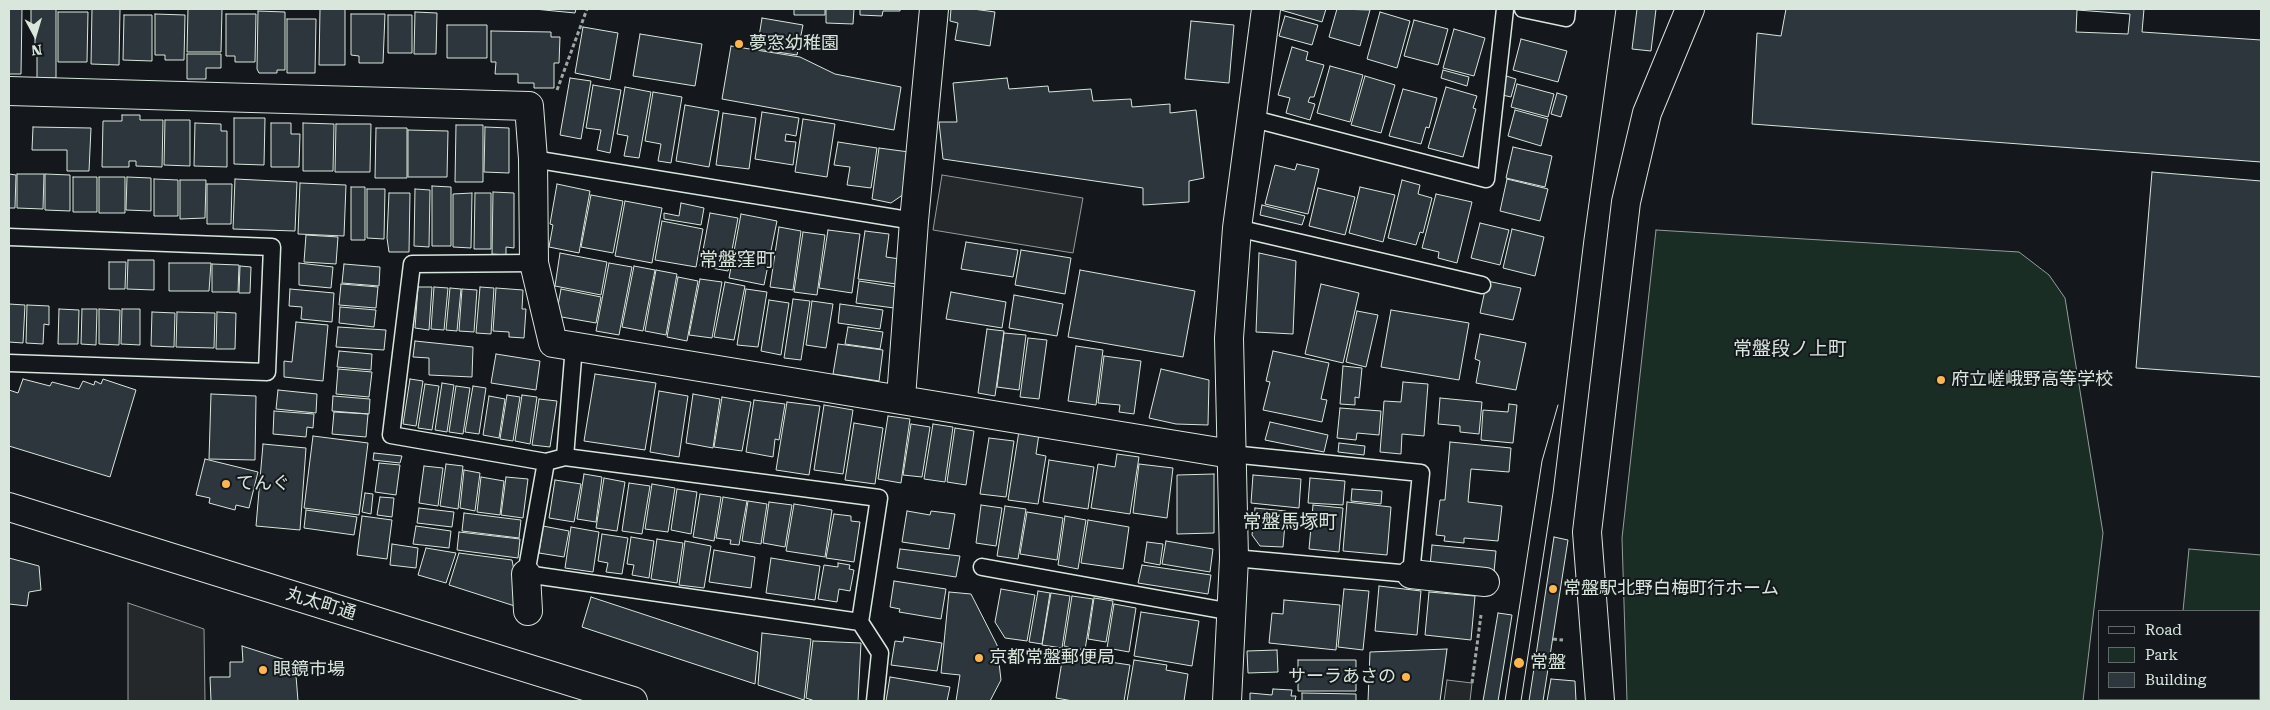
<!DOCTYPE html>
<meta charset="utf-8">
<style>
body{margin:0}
#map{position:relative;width:2270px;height:710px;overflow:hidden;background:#14181c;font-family:"Roboto Serif",serif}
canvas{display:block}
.frame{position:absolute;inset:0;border:10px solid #d8e6dc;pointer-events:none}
.legend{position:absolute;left:2098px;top:610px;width:162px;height:90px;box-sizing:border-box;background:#14181c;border:1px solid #626a69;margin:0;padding:6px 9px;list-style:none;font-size:15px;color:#d8e6dc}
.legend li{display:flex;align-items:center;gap:10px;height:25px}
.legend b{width:25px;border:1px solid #626a69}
.north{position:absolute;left:10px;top:10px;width:50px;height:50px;-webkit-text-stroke:4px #14181c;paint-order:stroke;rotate:174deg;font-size:14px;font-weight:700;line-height:20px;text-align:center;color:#d8e6dc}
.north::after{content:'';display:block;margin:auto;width:18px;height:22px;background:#d8e6dc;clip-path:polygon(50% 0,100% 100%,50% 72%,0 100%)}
</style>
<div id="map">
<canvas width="2270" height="710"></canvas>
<div class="frame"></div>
<ul class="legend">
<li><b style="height:6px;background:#14181c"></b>Road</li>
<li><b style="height:14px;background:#1a2d24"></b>Park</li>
<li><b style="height:14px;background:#2c363c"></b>Building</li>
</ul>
<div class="north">N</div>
</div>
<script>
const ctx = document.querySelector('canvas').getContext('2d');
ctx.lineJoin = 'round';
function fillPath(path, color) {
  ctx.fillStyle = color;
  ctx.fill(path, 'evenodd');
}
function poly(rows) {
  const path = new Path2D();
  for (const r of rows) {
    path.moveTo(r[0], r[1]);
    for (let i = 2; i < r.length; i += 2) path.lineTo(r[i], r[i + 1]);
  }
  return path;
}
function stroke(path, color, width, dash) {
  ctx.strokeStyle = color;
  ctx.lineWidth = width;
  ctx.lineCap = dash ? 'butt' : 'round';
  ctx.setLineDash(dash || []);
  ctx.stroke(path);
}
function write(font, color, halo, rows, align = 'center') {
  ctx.font = font + ' "Roboto Serif","Noto Sans JP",serif';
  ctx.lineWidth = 4;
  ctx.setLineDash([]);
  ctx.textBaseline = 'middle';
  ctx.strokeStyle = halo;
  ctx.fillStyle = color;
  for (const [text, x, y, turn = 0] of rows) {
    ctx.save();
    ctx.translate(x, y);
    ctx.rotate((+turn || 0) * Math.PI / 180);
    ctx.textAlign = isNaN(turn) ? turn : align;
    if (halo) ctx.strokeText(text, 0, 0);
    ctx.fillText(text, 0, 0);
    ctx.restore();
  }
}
const green = poly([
 [1656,230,2019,252,2049,275,2065,298,2103,533,2083,701,1627,701,1622,538,1656,230],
 [2189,549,2261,555,2261,701,2175,701,2175,699,2259,699,2259,611,2183,611,2189,549]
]);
const parking = poly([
 [942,175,1083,198,1073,253,933,230,942,175],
 [128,603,204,629,205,701,128,701,128,603],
 [1447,680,1472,683,1470,701,1444,701,1447,680]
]);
const building = poly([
 [9,9,22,9,21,74,9,74,9,9],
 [31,9,56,9,56,78,37,78,37,46,35,46,35,30,31,30,31,9],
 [92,9,120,9,119,65,91,64,92,9],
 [188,9,222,9,221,52,187,52,188,9],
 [320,9,345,9,345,65,319,65,320,9],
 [534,9,576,9,575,13,534,9],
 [794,9,825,9,825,15,794,15,794,9],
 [826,9,854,9,853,24,826,23,826,9],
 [860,9,900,9,900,11,883,11,882,16,860,15,860,9],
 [951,9,973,9,995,12,990,46,955,40,958,23,950,21,951,9],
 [1281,9,1326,9,1322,22,1281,10,1281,9],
 [1337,9,1370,10,1360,46,1329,37,1337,9],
 [1637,9,1656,9,1651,51,1632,49,1637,9],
 [1786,9,2144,9,2142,32,2261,40,2261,162,1752,124,1757,33,1781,36,1786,9],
 [2077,10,2130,14,2128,34,2076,32,2077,10],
 [258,11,285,12,285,70,277,70,277,73,259,73,257,69,258,11],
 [58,12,88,12,87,62,58,62,58,12],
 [415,12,437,13,436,54,414,54,415,12],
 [1380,12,1410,21,1397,68,1367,59,1380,12],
 [155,14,185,15,184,60,165,60,165,55,155,55,155,14],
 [226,14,256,14,255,62,235,62,235,56,226,56,226,14],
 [351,14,385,14,383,63,359,63,359,56,351,55,351,14],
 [124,15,152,15,152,61,123,60,124,15],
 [388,15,412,15,412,53,388,53,388,15],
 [1285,16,1318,25,1312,45,1279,36,1285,16],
 [762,18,803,25,797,55,757,49,762,18],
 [287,19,316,19,315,73,287,73,287,19],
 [1414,20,1448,29,1438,65,1404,56,1414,20],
 [1191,21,1234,25,1229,83,1185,79,1191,21],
 [447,25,487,25,487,58,447,58,447,25],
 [583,27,618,33,610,80,575,73,583,27],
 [1454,29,1485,38,1474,76,1443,68,1454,29],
 [491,31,551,32,551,37,560,37,559,63,554,63,554,88,534,88,534,83,518,83,518,74,495,74,496,62,491,62,491,31],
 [640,34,702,44,695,86,633,76,640,34],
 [1521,39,1567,51,1558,82,1513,70,1521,39],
 [731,46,800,57,835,74,901,87,894,130,722,99,731,46],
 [1292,47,1308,52,1306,60,1324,65,1314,97,1310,97,1308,102,1315,104,1310,120,1286,113,1290,98,1278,95,1292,47],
 [187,54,221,54,221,68,206,68,206,79,187,79,187,54],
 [1330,66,1363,75,1350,122,1317,113,1330,66],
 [1443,70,1469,77,1467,86,1441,78,1443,70],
 [1503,75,1516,79,1511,97,1498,94,1503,75],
 [1365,76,1395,85,1381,133,1351,125,1365,76],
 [570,78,591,81,581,139,560,135,570,78],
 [1007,78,1009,89,1048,86,1049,92,1091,89,1093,101,1131,99,1132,107,1170,104,1170,113,1196,110,1204,178,1189,181,1189,202,1143,205,1143,188,943,159,939,122,957,122,953,83,1007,78],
 [1517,84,1554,94,1548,117,1511,107,1517,84],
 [593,85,621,90,610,153,597,150,601,130,586,128,593,85],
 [625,87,651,92,639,158,624,156,628,136,617,134,625,87],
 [1446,87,1477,96,1473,108,1476,109,1463,157,1428,148,1446,87],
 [1403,89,1437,98,1429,128,1426,127,1421,144,1389,136,1403,89],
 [653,92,682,97,671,163,658,161,661,144,645,141,653,92],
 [1557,93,1567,96,1561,117,1551,114,1557,93],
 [685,105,719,111,709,167,676,161,685,105],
 [1515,110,1548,119,1541,146,1508,136,1515,110],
 [762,112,799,118,796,136,786,134,785,141,796,142,793,165,755,159,762,112],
 [723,113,756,118,749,169,716,165,723,113],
 [122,115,140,115,140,120,163,120,162,167,136,166,136,161,129,161,129,167,102,167,103,121,122,121,122,115],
 [234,118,265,118,264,165,234,164,234,118],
 [803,119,835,124,827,177,795,172,803,119],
 [165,120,190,120,190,166,164,165,165,120],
 [195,123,221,124,221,131,227,131,227,167,194,166,195,123],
 [271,123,291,123,291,134,300,134,299,167,271,167,271,123],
 [303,123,334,124,333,171,303,171,303,123],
 [336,124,371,124,370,172,335,172,336,124],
 [456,125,483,125,483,182,455,182,456,125],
 [33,127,91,128,89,171,67,171,67,150,32,150,33,127],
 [485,127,509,128,509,173,484,172,485,127],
 [376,128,407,128,407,178,375,178,376,128],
 [408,130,448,131,447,177,408,177,408,130],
 [838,142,877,148,871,188,847,185,850,167,834,165,838,142],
 [1513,147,1552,156,1545,187,1506,178,1513,147],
 [879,148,909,152,904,194,891,203,872,199,879,148],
 [1297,164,1319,169,1308,214,1265,204,1275,165,1295,170,1297,164],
 [2152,172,2261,181,2261,377,2136,368,2152,172],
 [9,174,16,175,15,208,9,208,9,174],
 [17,174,44,174,43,209,17,208,17,174],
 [45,174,70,175,70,211,45,210,45,174],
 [73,177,97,177,97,212,73,212,73,177],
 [99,177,125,177,125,213,99,213,99,177],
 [127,177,151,178,151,211,126,210,127,177],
 [154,179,178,180,178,216,154,216,154,179],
 [235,179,297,182,295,231,233,229,235,179],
 [1507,179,1548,189,1540,221,1500,211,1507,179],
 [180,180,206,180,205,218,180,219,180,180],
 [1402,180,1420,185,1418,194,1432,198,1423,233,1420,232,1416,245,1388,238,1402,180],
 [300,183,346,185,344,236,298,234,300,183],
 [207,184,232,184,231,224,207,224,207,184],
 [557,184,590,191,579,253,549,247,553,225,550,224,557,184],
 [432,186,451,187,451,246,432,246,432,186],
 [351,187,365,187,365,240,351,240,351,187],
 [1360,187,1395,195,1383,242,1349,233,1360,187],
 [1318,188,1355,197,1345,235,1309,226,1318,188],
 [367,189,385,189,384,239,367,238,367,189],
 [415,189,430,190,429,247,414,246,415,189],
 [493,192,514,193,514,248,506,247,506,255,492,254,493,192],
 [389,193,410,193,409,252,389,252,387,238,389,193],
 [472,193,471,248,453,247,453,194,472,193],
 [475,193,491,193,491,249,474,249,475,193],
 [1436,194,1472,202,1457,263,1438,258,1439,252,1422,248,1436,194],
 [591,195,623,201,613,253,581,247,591,195],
 [625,201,662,208,652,263,615,256,625,201],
 [681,203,704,208,701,225,664,219,664,213,679,216,681,203],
 [1262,205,1305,216,1302,225,1260,215,1262,205],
 [710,213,738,218,728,271,700,266,710,213],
 [741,214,777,221,764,285,729,278,741,214],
 [662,221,703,229,696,267,655,260,662,221],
 [1480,223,1509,230,1500,265,1471,258,1480,223],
 [779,227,801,231,793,290,770,287,779,227],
 [1512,229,1544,237,1535,276,1503,268,1512,229],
 [828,230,860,234,852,293,819,288,828,230],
 [865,231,889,234,886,257,900,259,896,284,858,279,865,231],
 [803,232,825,235,817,295,794,292,803,232],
 [306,235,338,237,336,264,304,262,306,235],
 [966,242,1018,250,1013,277,961,269,966,242],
 [1021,250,1071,258,1065,294,1015,285,1021,250],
 [560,253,607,262,601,295,555,286,560,253],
 [1259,253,1296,261,1293,334,1256,332,1259,253],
 [128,260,154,260,154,290,127,289,128,260],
 [109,262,126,262,125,289,109,289,109,262],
 [169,263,211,263,209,291,169,291,169,263],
 [299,263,333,267,331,288,299,285,299,263],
 [609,263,632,267,619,335,596,331,609,263],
 [212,264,239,265,238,292,212,292,212,264],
 [344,264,380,267,379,286,342,283,344,264],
 [240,266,251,267,250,293,239,293,240,266],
 [634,266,655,270,643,331,622,327,634,266],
 [656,270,677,274,666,335,645,331,656,270],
 [1080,270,1195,291,1183,357,1068,337,1080,270],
 [678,277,698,281,687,341,667,337,678,277],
 [700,279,722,282,712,338,689,335,700,279],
 [859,281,897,287,894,308,856,303,859,281],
 [1487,281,1521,288,1513,320,1480,313,1487,281],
 [725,282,745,286,734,340,714,337,725,282],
 [341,284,378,287,376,308,339,305,341,284],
 [1321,284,1359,293,1343,363,1305,354,1321,284],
 [418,287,432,287,429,330,415,328,418,287],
 [434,287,448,288,444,330,431,329,434,287],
 [480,287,494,288,491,334,476,333,480,287],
 [450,288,461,289,457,331,446,330,450,288],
 [496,288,523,290,522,309,526,309,524,338,509,337,509,332,493,331,496,288],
 [290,289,334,293,332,322,301,319,302,307,289,306,290,289],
 [462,289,477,290,474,332,459,331,462,289],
 [561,289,601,297,596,323,556,316,561,289],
 [746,289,767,292,758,347,737,345,746,289],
 [951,292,1006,302,1002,328,946,319,951,292],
 [1014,295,1063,304,1057,336,1009,328,1014,295],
 [793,299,810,301,801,360,784,358,793,299],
 [769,300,789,303,781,355,761,351,769,300],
 [812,301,833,304,826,348,806,345,812,301],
 [9,304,25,305,23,343,9,342,9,304],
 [840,304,883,310,880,329,838,323,840,304],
 [27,305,49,306,49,325,44,324,43,344,26,343,27,305],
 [340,307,376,310,374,327,339,323,340,307],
 [59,309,79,310,78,344,58,344,59,309],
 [82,309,97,309,96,345,81,344,82,309],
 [99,309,120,310,119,345,99,344,99,309],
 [122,309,140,309,140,345,121,344,122,309],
 [1391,310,1469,323,1459,380,1381,367,1391,310],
 [1357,311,1378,315,1366,367,1346,362,1357,311],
 [152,312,175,313,174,347,151,346,152,312],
 [177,312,215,313,214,348,176,347,177,312],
 [217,312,236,313,235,349,216,349,217,312],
 [296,322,328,325,323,381,284,377,284,361,292,362,296,322],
 [338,327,386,330,384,350,336,347,338,327],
 [848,327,883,332,880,349,845,344,848,327],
 [987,329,1004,331,995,396,978,393,987,329],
 [1004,333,1026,335,1019,390,997,387,1004,333],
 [1480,334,1526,343,1516,390,1476,383,1480,361,1475,359,1480,334],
 [1028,338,1047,340,1039,399,1020,397,1028,338],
 [415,341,473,347,472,377,429,375,429,358,413,357,415,341],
 [838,344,883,350,879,381,833,374,838,344],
 [1076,346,1103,350,1096,405,1068,401,1076,346],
 [339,351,372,354,371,370,337,367,339,351],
 [1273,351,1329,363,1321,399,1327,400,1322,422,1263,410,1270,382,1266,381,1273,351],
 [496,354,540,361,536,390,491,383,496,354],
 [1104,356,1141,361,1134,414,1119,412,1120,405,1098,403,1104,356],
 [1343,366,1362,368,1359,398,1355,397,1355,405,1340,404,1343,366],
 [338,369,372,372,369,397,336,394,338,369],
 [1161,369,1209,380,1208,425,1176,424,1149,418,1161,369],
 [595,374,656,383,645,450,584,441,595,374],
 [23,379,50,386,52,382,79,389,83,381,94,385,95,381,101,384,103,379,136,390,110,477,9,446,9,390,18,393,23,379],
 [410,379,423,381,416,426,403,424,410,379],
 [1403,382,1428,384,1424,436,1402,434,1401,454,1380,452,1384,401,1401,402,1403,382],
 [442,383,454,385,447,432,435,430,442,383],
 [425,384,439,386,432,430,418,428,425,384],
 [456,386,470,388,463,434,449,432,456,386],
 [473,386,486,388,479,434,465,432,473,386],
 [278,390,317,394,316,413,276,409,278,390],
 [659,391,688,396,679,457,650,452,659,391],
 [211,394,256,396,255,460,209,459,211,394],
 [693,394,720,399,713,448,686,443,693,394],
 [507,395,520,397,513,441,500,439,507,395],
 [522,395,537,397,530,444,515,441,522,395],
 [333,396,370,399,369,414,332,411,333,396],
 [489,396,505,399,499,438,483,435,489,396],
 [722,397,751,402,742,451,714,447,722,397],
 [1440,398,1482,402,1479,434,1460,432,1460,426,1438,424,1440,398],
 [539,399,557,401,550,447,532,445,539,399],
 [754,400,785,404,779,440,775,439,773,457,746,452,754,400],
 [787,402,820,406,809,475,776,470,787,402],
 [1509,404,1517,405,1513,443,1481,440,1483,410,1508,412,1509,404],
 [824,405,853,410,843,474,814,470,824,405],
 [1340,408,1381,411,1379,435,1357,433,1356,440,1337,438,1340,408],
 [274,411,314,414,313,428,307,427,306,437,273,434,274,411],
 [334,412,368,414,366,437,332,434,334,412],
 [888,416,910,419,901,483,878,479,888,416],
 [1270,422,1328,435,1324,452,1265,440,1270,422],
 [854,423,883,428,875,484,845,480,854,423],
 [911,424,930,427,922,477,903,475,911,424],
 [933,424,953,427,945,482,924,479,933,424],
 [955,428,974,431,966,485,947,482,955,428],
 [1019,431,1039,434,1036,454,1046,456,1038,504,1008,500,1019,431],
 [313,436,368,443,359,515,304,508,313,436],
 [989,438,1014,441,1006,497,980,494,989,438],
 [1450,442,1511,448,1509,472,1471,469,1468,502,1502,506,1498,541,1464,538,1464,543,1444,541,1445,536,1436,535,1440,500,1445,500,1450,442],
 [1339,443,1365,446,1364,455,1338,452,1339,443],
 [263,444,306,448,300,530,256,526,263,444],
 [374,453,402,456,400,463,373,460,374,453],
 [1117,454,1139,457,1130,514,1091,508,1098,464,1115,467,1117,454],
 [205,459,258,472,249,508,236,505,235,510,209,503,210,498,196,495,205,459],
 [1049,460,1094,467,1088,509,1043,502,1049,460],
 [379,463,400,465,396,495,375,492,379,463],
 [446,464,463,466,458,509,440,506,446,464],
 [1139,464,1173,468,1167,518,1133,513,1139,464],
 [424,466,443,468,438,506,419,503,424,466],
 [464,470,480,473,475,511,460,508,464,470],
 [584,474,602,477,596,522,577,519,584,474],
 [1214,474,1214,533,1177,534,1177,475,1214,474],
 [1253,475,1301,479,1299,508,1251,503,1253,475],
 [481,477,504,481,500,515,477,512,481,477],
 [506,477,528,479,523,518,501,515,506,477],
 [604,478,625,482,617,531,596,528,604,478],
 [1310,478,1345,481,1343,505,1308,503,1310,478],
 [555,480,581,484,574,522,549,518,555,480],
 [629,483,650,486,642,534,622,531,629,483],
 [652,484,675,488,668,532,645,529,652,484],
 [677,489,697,492,691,534,671,530,677,489],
 [1352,489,1382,491,1381,504,1351,501,1352,489],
 [365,493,373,494,371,514,362,512,365,493],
 [700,494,721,497,714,541,693,537,700,494],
 [380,497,394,498,392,517,377,515,380,497],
 [723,497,747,501,739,545,730,544,731,540,716,538,723,497],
 [748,501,767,504,761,544,742,541,748,501],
 [769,502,792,505,785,547,763,543,769,502],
 [1347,502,1391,507,1387,555,1343,551,1347,502],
 [794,504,832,510,825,557,786,551,794,504],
 [981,505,1002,508,996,546,976,543,981,505],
 [1313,505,1343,508,1339,552,1309,549,1313,505],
 [1005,506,1026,509,1018,559,997,556,1005,506],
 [419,508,454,512,452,527,417,523,419,508],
 [1255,508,1286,511,1283,547,1260,546,1252,535,1255,508],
 [306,510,357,517,354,535,304,528,306,510],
 [907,511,930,515,931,511,955,514,949,549,902,542,907,511],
 [1027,512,1063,518,1057,560,1020,554,1027,512],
 [464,513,521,520,519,538,462,531,464,513],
 [834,514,851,516,851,521,860,522,854,562,826,558,834,514],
 [362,516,392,520,387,559,357,555,362,516],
 [1065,516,1086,520,1078,569,1058,565,1065,516],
 [1088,520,1129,527,1123,569,1081,563,1088,520],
 [416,526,451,531,449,548,413,544,416,526],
 [543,526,569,531,564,557,539,553,543,526],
 [571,527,599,532,593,572,565,568,571,527],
 [459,532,520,539,518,558,457,550,459,532],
 [602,534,628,538,622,574,606,572,608,563,598,561,602,534],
 [631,537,654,541,649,578,632,575,634,565,627,564,631,537],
 [1554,537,1568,540,1543,701,1529,701,1554,537],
 [657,539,683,543,677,583,651,579,657,539],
 [685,541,711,546,704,588,679,585,685,541],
 [1166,541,1213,549,1210,572,1162,564,1166,541],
 [1147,542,1163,544,1160,565,1144,562,1147,542],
 [392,544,418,548,416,568,390,565,392,544],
 [1432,545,1496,551,1494,572,1430,566,1432,545],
 [426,548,456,553,446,583,418,575,426,548],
 [900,549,960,556,956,577,897,568,900,549],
 [714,550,755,557,751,588,709,582,714,550],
 [459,553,512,560,521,608,449,585,459,553],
 [9,558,39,566,41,590,29,592,27,606,9,604,9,558],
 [771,558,820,566,815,600,766,593,771,558],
 [838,563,850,565,849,569,854,570,850,591,839,589,837,602,818,599,824,565,838,567,838,563],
 [1142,565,1211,575,1208,594,1138,583,1142,565],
 [894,581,946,589,941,619,899,612,900,609,890,607,894,581],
 [1379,586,1421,591,1417,635,1375,631,1379,586],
 [1001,589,1035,595,1027,641,1005,638,995,622,1001,589],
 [1344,589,1369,591,1363,650,1338,647,1344,589],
 [1038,591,1050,593,1042,644,1029,642,1038,591],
 [949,592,971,594,997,645,1001,680,990,701,956,701,960,675,941,673,949,592],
 [1429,592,1475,596,1471,640,1425,635,1429,592],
 [1051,593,1070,596,1062,648,1042,645,1051,593],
 [1072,596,1093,599,1085,650,1064,646,1072,596],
 [591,597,758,652,755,684,582,627,591,597],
 [1094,598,1113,601,1106,642,1088,639,1094,598],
 [1284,600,1340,605,1336,650,1269,643,1272,613,1283,614,1284,600],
 [1114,604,1136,608,1129,652,1107,648,1114,604],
 [1141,612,1199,621,1192,666,1134,656,1141,612],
 [1498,613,1512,615,1498,701,1483,701,1498,613],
 [762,633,811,639,804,700,758,685,762,633],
 [904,637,942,643,937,671,891,665,895,641,903,642,904,637],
 [813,641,861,643,858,701,815,701,806,698,813,641],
 [242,646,295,663,298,701,211,701,210,677,230,677,230,662,243,662,242,646],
 [1447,649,1440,701,1368,701,1370,652,1447,649],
 [1277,650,1278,672,1248,673,1247,651,1277,650],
 [1063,655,1130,665,1124,701,1073,701,1056,698,1063,655],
 [1134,660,1167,665,1166,670,1188,674,1184,701,1127,701,1134,660],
 [1298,660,1356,660,1356,691,1298,691,1298,660],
 [890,677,950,687,947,701,886,701,890,677],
 [1551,679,1575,681,1576,701,1547,701,1551,679],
 [1273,689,1292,690,1291,696,1296,696,1295,701,1250,701,1250,693,1272,695,1273,689],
 [1302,693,1356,694,1356,701,1302,701,1302,693]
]);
const path = poly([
 [557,90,587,9],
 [1553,639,1563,640],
 [1472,683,1481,615]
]);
const service = poly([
 [1523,9,1566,18,1567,9],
 [1250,118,1486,179,1505,9],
 [533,159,914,221],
 [1237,228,1482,285],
 [9,237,272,247,267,372,9,363],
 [534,263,412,264,391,435,546,462],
 [1231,454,1421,473,1411,574,1234,558],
 [565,457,574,346],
 [982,567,1232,612],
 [860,622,526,574,546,462,565,457,879,498,860,622,880,653,875,701]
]);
const minor = poly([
 [9,91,529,106,533,159,534,263,553,343,1231,454],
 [901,398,914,221,934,9],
 [526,574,528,611],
 [1411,574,1485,582],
 [1227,701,1234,558,1229,338,1237,228,1266,9],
 [1600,701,1587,532,1626,202,1647,113,1690,9]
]);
const primary = poly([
 [9,507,633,701]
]);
const tram = poly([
 [1505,701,1542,461,1558,405],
 [1521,701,1553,493,1584,239,1616,9]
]);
const markers = [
 [739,44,5,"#ffb74d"],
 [1941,380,5,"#ffb74d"],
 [226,484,5,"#ffb74d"],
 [1553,589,5,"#ffb74d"],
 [979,658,5,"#ffb74d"],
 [1519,663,6,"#ffb74d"],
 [263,670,5,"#ffb74d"],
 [1406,677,5,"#ffb74d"]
];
const poiNames = [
 ["夢窓幼稚園",749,44],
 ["府立嵯峨野高等学校",1951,380],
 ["てんぐ",236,484],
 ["常盤駅北野白梅町行ホーム",1563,589],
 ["京都常盤郵便局",989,658],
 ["常盤",1530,663],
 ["眼鏡市場",273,670],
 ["サーラあさの",1396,677,"right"]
];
const streetNames = [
 ["丸太町通",321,604,17]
];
const neighbourhoodNames = [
 ["常盤窪町",737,260],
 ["常盤段ノ上町",1790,349],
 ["常盤馬塚町",1290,522]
];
fillPath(green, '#1a2d24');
stroke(green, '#939e99', 1);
fillPath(parking, '#24282b');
stroke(parking, '#939e99', 1);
fillPath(building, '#2c363c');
stroke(building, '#d8e6dc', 1);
stroke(service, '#d8e6dc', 19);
stroke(minor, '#d8e6dc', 30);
stroke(primary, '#d8e6dc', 30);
stroke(path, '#9da8a2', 3, [4, 2.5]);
stroke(service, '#14181c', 16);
stroke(minor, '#14181c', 28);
stroke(primary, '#14181c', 28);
stroke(tram, '#d8e6dc', 1);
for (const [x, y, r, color] of markers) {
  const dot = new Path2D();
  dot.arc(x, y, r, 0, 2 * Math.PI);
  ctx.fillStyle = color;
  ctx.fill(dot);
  stroke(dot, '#14181c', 2);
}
write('18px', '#d8e6dc', '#14181c', poiNames, 'left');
write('18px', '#d8e6dc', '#14181c', streetNames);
write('19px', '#d8e6dc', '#14181c', neighbourhoodNames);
</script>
